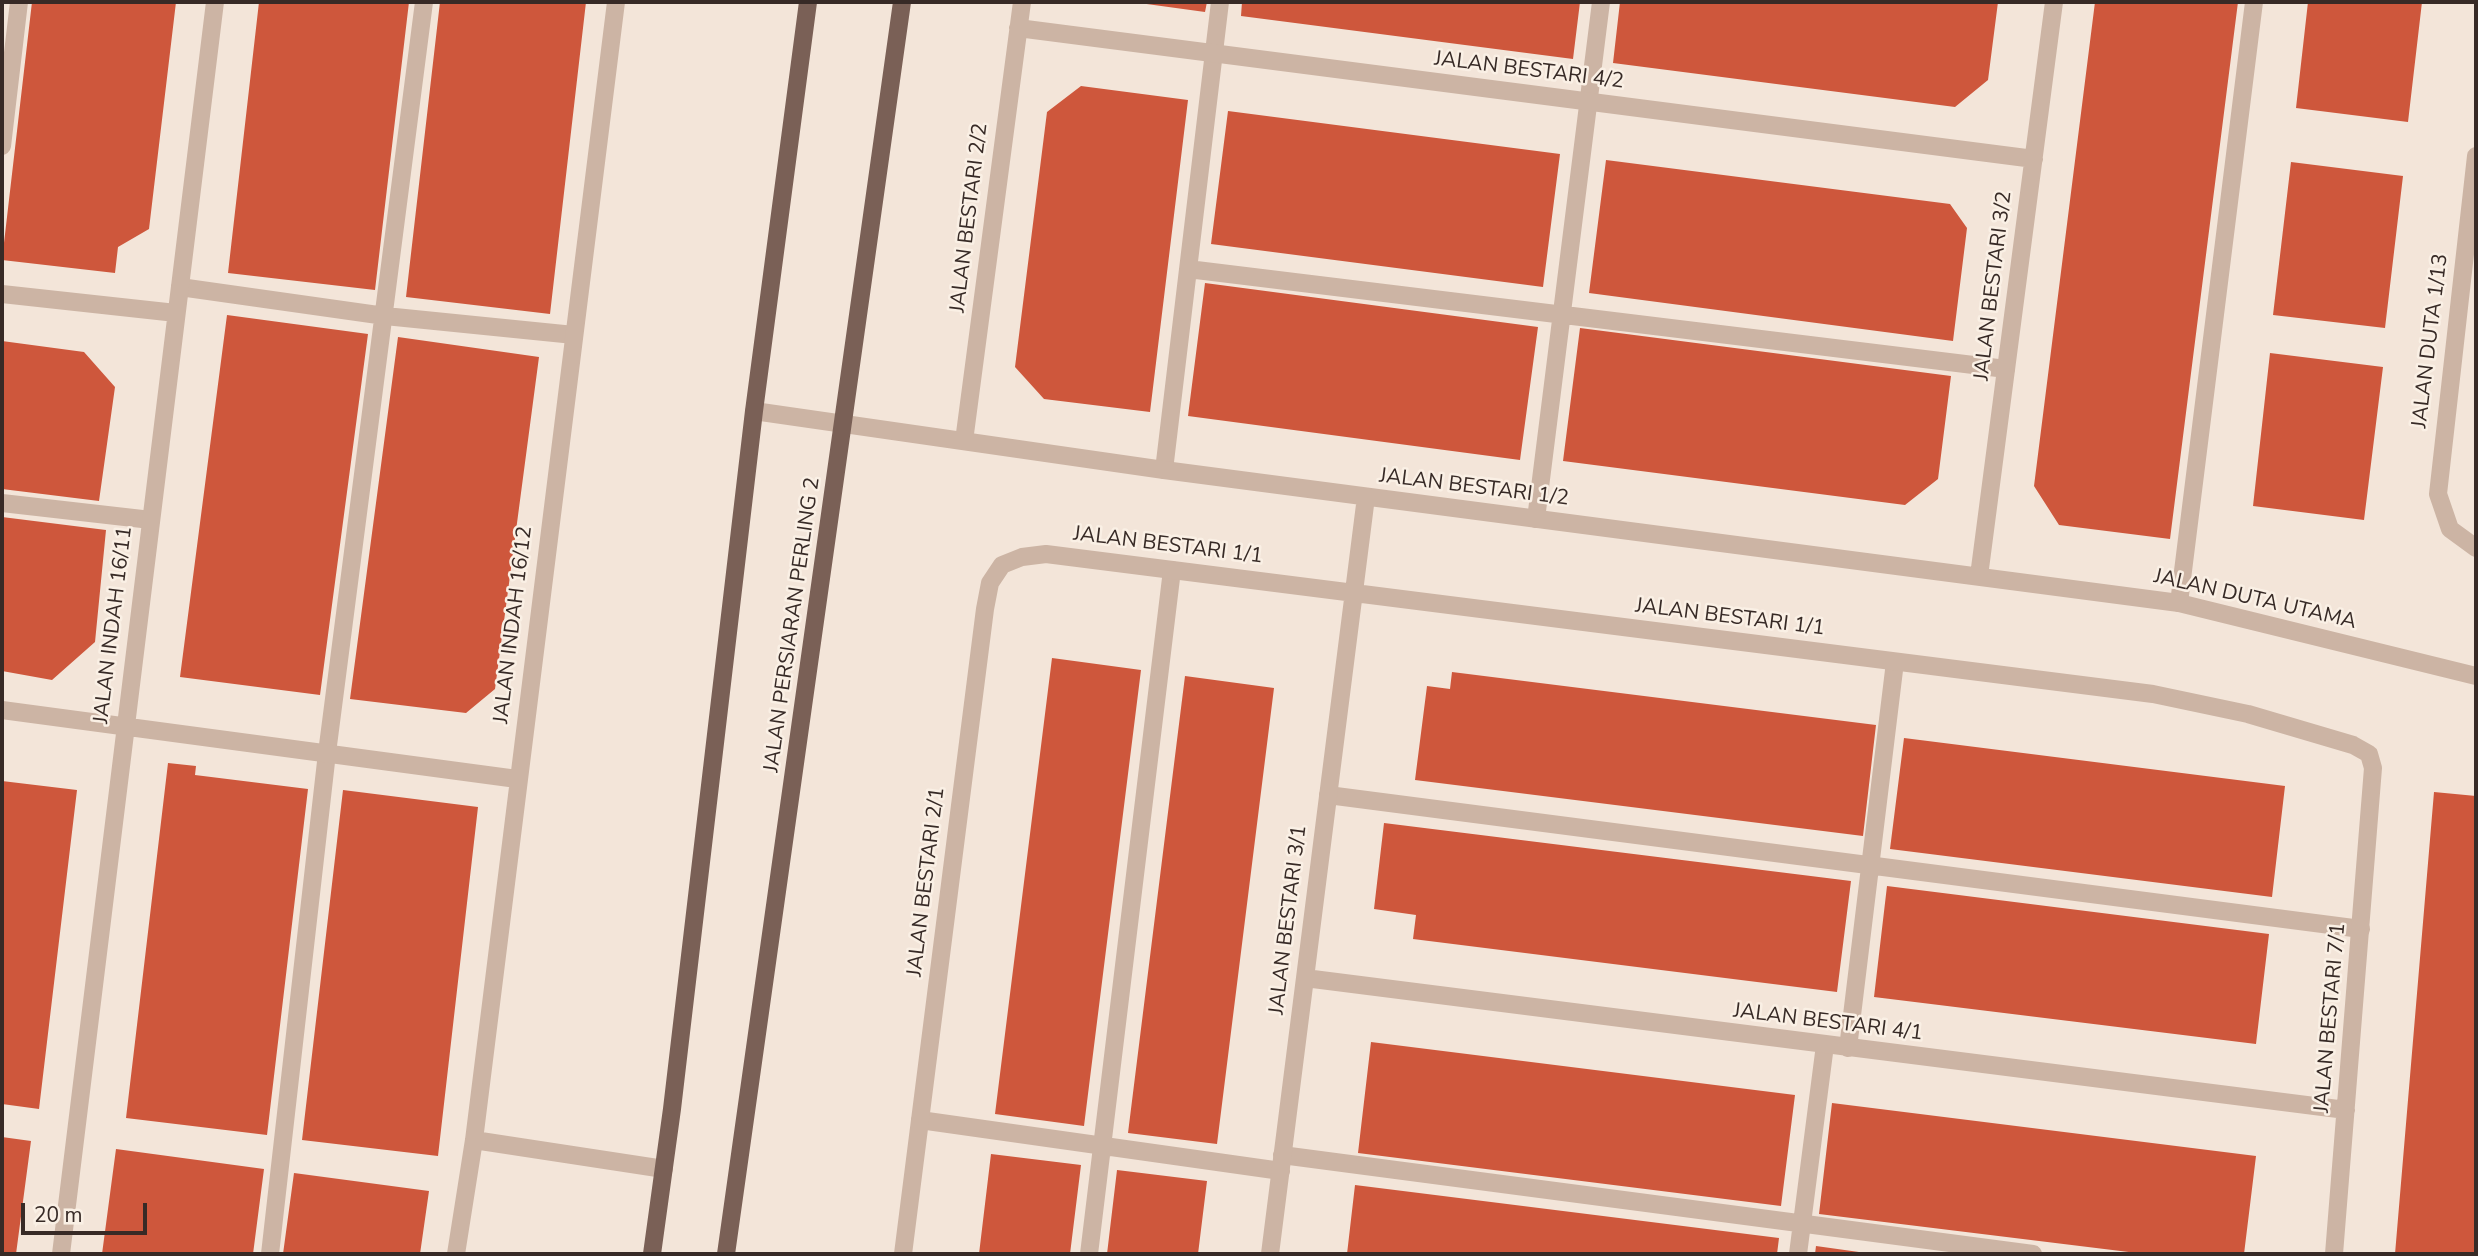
<!DOCTYPE html>
<style>
body{margin:0}
#map{position:relative;width:2478px;height:1256px;overflow:hidden;background:#f3e5d9;font-family:"Nunito Sans",sans-serif}
canvas{display:block}
.frame{position:absolute;inset:0;border:4px solid #372a26;pointer-events:none}
.scale{position:absolute;left:21px;top:1203px;width:126px;height:32px;box-sizing:border-box;border:4px solid #372a26;border-top:0;padding-left:9px;font-size:21px;line-height:24px;white-space:nowrap;color:#372a26;-webkit-text-stroke:5px #faf0e5;paint-order:stroke}
</style>
<div id="map">
<canvas width="2478" height="1256"></canvas>
<div class="frame"></div>
<div class="scale">20 m</div>
</div>
<script>
const ctx = document.querySelector('canvas').getContext('2d');
ctx.lineJoin = 'round';
function fillPath(path, color) {
  ctx.fillStyle = color;
  ctx.fill(path, 'evenodd');
}
function poly(rows) {
  const path = new Path2D();
  for (const r of rows) {
    path.moveTo(r[0], r[1]);
    for (let i = 2; i < r.length; i += 2) path.lineTo(r[i], r[i + 1]);
  }
  return path;
}
function stroke(path, color, width, dash) {
  ctx.strokeStyle = color;
  ctx.lineWidth = width;
  ctx.lineCap = dash ? 'butt' : 'round';
  ctx.setLineDash(dash || []);
  ctx.stroke(path);
}
function write(font, color, halo, rows, align = 'center') {
  ctx.font = font + ' "Nunito Sans",sans-serif';
  ctx.lineWidth = 5;
  ctx.setLineDash([]);
  ctx.textBaseline = 'middle';
  ctx.strokeStyle = halo;
  ctx.fillStyle = color;
  for (const [text, x, y, turn = 0] of rows) {
    ctx.save();
    ctx.translate(x, y);
    ctx.rotate((+turn || 0) * Math.PI / 180);
    ctx.textAlign = isNaN(turn) ? turn : align;
    if (halo) ctx.strokeText(text, 0, 0);
    ctx.fillText(text, 0, 0);
    ctx.restore();
  }
}
const building = poly([
 [32,2,176,2,149,229,118,247,115,273,2,260],
 [259,2,409,2,375,290,228,273],
 [440,2,586,2,550,314,406,297],
 [1132,2,1207,2,1205,12],
 [1242,2,1580,2,1573,59,1241,16],
 [1620,2,1998,2,1988,80,1955,107,1613,63],
 [2095,2,2238,2,2170,539,2059,525,2034,486],
 [2308,2,2422,2,2408,122,2296,108],
 [1081,86,1188,100,1150,412,1044,399,1015,367,1047,112],
 [1228,111,1560,154,1543,287,1211,244],
 [1606,160,1950,204,1967,228,1953,341,1589,293],
 [2291,162,2403,176,2385,328,2273,315],
 [1205,283,1538,327,1520,460,1188,416],
 [227,315,368,334,320,695,180,677],
 [1580,328,1951,376,1938,479,1905,505,1563,461],
 [398,337,539,357,495,689,466,713,350,699],
 [2,341,84,352,115,387,99,501,2,489],
 [2270,353,2383,367,2364,520,2253,506],
 [2,517,106,530,95,642,52,680,2,671],
 [1052,658,1141,670,1084,1126,995,1114],
 [1452,672,1876,725,1863,836,1415,780,1427,686,1450,689],
 [1185,676,1274,688,1217,1144,1128,1133],
 [1904,738,2285,786,2272,897,1890,849],
 [168,763,196,766,195,775,308,789,267,1135,126,1118],
 [2,781,77,790,39,1109,2,1104],
 [343,790,478,807,438,1156,302,1140],
 [2434,792,2476,796,2476,1254,2395,1254],
 [1384,823,1851,881,1837,992,1413,939,1416,915,1374,909],
 [1887,886,2269,934,2256,1044,1874,997],
 [1371,1042,1795,1095,1781,1206,1358,1153],
 [1832,1103,2256,1156,2244,1254,2145,1254,1819,1214],
 [2,1137,31,1141,16,1254,2,1254],
 [116,1149,264,1169,253,1254,102,1254],
 [991,1154,1081,1165,1070,1254,979,1254],
 [1117,1170,1207,1181,1198,1254,1107,1254],
 [294,1173,429,1191,420,1254,283,1254],
 [1355,1185,1779,1238,1777,1254,1347,1254],
 [1816,1246,1866,1253,1866,1254,1815,1254]
]);
const service = poly([
 [2,146,19,2],
 [1188,269,2006,369],
 [180,287,385,316,574,335],
 [1164,470,1220,2],
 [2,503,151,520],
 [1536,519,1601,2],
 [2179,603,2254,2],
 [1328,795,2361,929],
 [1848,1048,1895,662],
 [920,1120,1281,1171],
 [1282,1155,2033,1254],
 [270,1254,327,753,424,2],
 [1089,1254,1172,570],
 [1798,1254,1825,1045]
]);
const minor = poly([
 [1018,28,2034,159],
 [2476,156,2438,494,2450,529,2476,548],
 [2,294,176,313],
 [754,411,1164,470,2179,603,2476,676],
 [964,441,1022,2],
 [1979,576,2054,2],
 [2,710,517,779],
 [1305,978,2346,1110],
 [474,1140,664,1169],
 [61,1254,215,2],
 [456,1254,474,1140,616,2],
 [903,1254,985,609,990,583,1002,565,1022,557,1046,554,2153,694,2248,714,2353,745,2369,754,2373,768,2334,1254],
 [1270,1254,1366,497]
]);
const primary = poly([
 [652,1254,672,1109,754,411,808,2],
 [726,1254,902,2]
]);
const streetNames = [
 ["JALAN BESTARI 4/2",1529,71,7],
 ["JALAN BESTARI 2/2",970,218,-83],
 ["JALAN BESTARI 3/2",1994,286,-83],
 ["JALAN DUTA 1/13",2431,341,-83],
 ["JALAN BESTARI 1/2",1474,488,7],
 ["JALAN BESTARI 1/1",1168,546,7],
 ["JALAN DUTA UTAMA",2255,600,13],
 ["JALAN BESTARI 1/1",1730,618,7],
 ["JALAN INDAH 16/11",114,625,-83],
 ["JALAN INDAH 16/12",514,625,-83],
 ["JALAN PERSIARAN PERLING 2",793,625,-82],
 ["JALAN BESTARI 2/1",927,882,-83],
 ["JALAN BESTARI 3/1",1289,920,-83],
 ["JALAN BESTARI 7/1",2331,1018,-85],
 ["JALAN BESTARI 4/1",1828,1023,7]
];
fillPath(building, '#ce573c');
stroke(service, '#ccb4a4', 18);
stroke(minor, '#ccb4a4', 18);
stroke(primary, '#7a6056', 18);
write('21px', '#372a26', '#faf0e5', streetNames);
</script>
